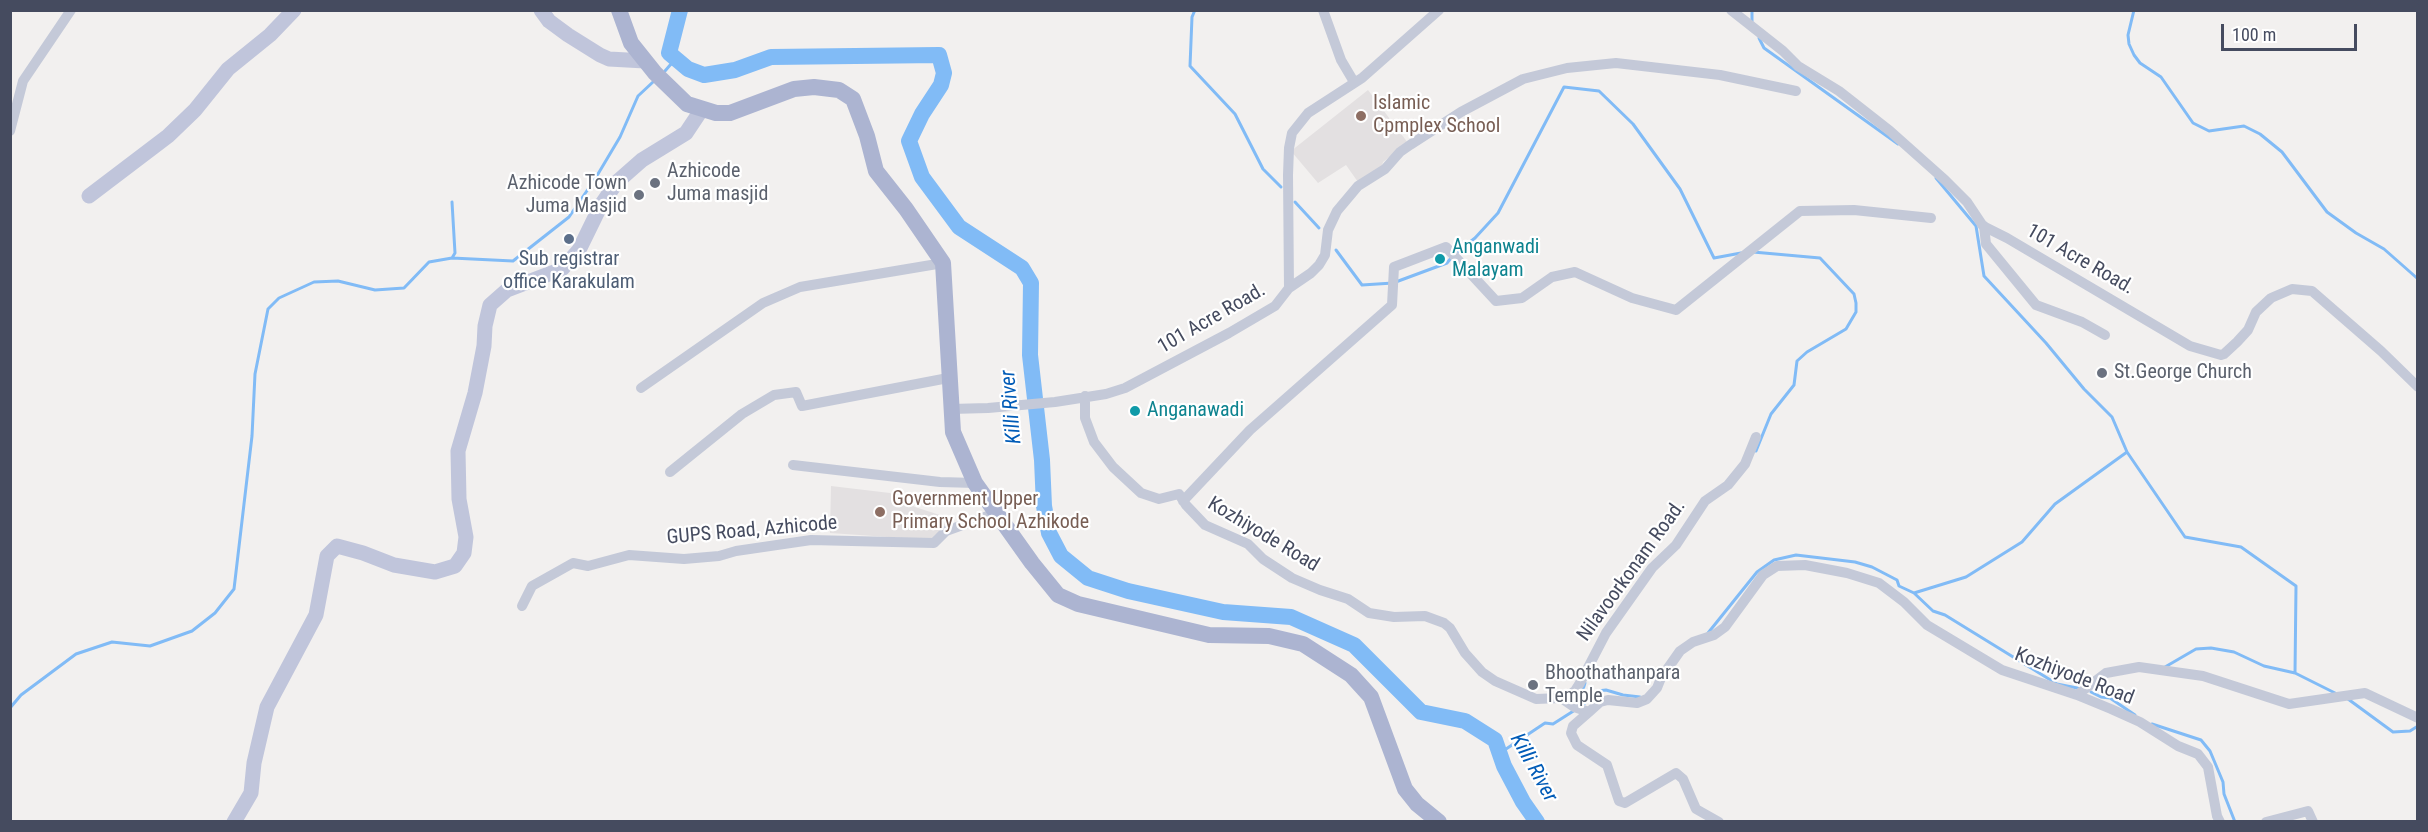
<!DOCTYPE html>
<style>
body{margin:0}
#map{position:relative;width:2428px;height:832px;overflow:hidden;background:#f2f0ef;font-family:"Roboto Condensed",sans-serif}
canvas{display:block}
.frame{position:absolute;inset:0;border:12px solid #454b5f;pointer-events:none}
.scale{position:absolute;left:2221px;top:24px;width:136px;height:27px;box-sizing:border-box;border:3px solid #454b5f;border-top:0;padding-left:8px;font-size:18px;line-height:21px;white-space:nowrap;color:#454b5f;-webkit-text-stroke:4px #fff;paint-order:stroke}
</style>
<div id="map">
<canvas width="2428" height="832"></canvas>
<div class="frame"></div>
<div class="scale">100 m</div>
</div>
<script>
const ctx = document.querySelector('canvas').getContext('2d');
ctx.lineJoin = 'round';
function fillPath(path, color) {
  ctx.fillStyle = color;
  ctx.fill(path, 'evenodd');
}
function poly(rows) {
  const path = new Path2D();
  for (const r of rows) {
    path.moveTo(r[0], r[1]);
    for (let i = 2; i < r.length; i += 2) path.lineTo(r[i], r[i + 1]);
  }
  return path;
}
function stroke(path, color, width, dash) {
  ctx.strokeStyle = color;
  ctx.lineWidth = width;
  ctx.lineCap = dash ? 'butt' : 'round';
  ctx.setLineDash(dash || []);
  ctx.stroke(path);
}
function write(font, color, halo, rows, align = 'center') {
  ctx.font = font + ' "Roboto Condensed",sans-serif';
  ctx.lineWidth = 4.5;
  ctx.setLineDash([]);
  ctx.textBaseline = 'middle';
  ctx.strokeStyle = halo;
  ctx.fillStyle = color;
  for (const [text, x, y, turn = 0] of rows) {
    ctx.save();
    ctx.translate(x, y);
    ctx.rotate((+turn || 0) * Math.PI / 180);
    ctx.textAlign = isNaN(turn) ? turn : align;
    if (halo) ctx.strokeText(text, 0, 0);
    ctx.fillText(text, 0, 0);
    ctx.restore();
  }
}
const education = poly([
 [1368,90,1408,143,1383,162,1381,170,1358,182,1346,165,1318,183,1291,151],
 [831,486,890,493,915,507,946,517,948,524,932,540,830,533]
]);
const stream = poly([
 [1195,10,1192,17,1190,66,1235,114,1263,169,1281,187],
 [2134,10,2128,35,2129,44,2134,55,2140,63,2161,77,2193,123,2209,131,2244,126,2260,134,2282,152,2327,212,2356,233,2384,249,2418,279],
 [1752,21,1752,10],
 [1759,38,1764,48,1898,144],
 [665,71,671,64,684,66],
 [1936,178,1976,226,1984,276,2046,343,2084,389,2112,417,2127,452],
 [452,202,455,253,452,258,513,261,569,217,595,179,620,137,638,96,653,82],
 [1295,202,1319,228],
 [1336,250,1362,285,1393,283,1447,263,1451,258],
 [1753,252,1820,258,1854,294,1856,303,1856,312,1846,329,1807,352,1797,361,1794,385,1771,414,1756,451],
 [1456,253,1475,238,1498,213,1564,87,1599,91,1633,124,1680,189,1714,258,1741,253],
 [1914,593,1966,577,2022,542,2055,504,2127,452,2185,537,2241,547,2296,586,2295,673],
 [1708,633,1757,572,1774,560,1796,555,1855,562,1872,567,1897,580,1899,586,1914,593,1933,611,1945,615,2057,684,2082,689],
 [2165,667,2196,649,2211,648,2234,652,2264,666,2295,673,2337,694],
 [2091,692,2101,697,2110,698,2135,715],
 [2348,699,2393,732,2410,731,2418,726],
 [1578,705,1585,683],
 [1582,706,1597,691,1606,690,1623,695,1640,697],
 [10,708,21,695,76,654,112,642,150,646,192,631,215,613,234,589,252,436,255,374,268,309,279,298,314,282,338,281,375,290,404,288,429,262,452,258],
 [2152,724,2201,740,2210,751,2223,782,2224,794,2235,822],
 [1500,753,1545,723,1553,724,1575,710]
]);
const river = poly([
 [680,10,669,53,688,69,704,75,735,70,771,57,939,55,944,73,941,85,922,114,909,141,922,177,959,227,1022,268,1031,283,1030,355,1042,460,1044,506,1049,533,1061,556,1088,578,1128,591,1223,612,1291,617,1354,645,1421,712,1465,721,1495,740,1504,766,1523,802,1537,822]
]);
const street = poly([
 [1323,10,1341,60,1354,82],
 [1731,10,1783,51,1798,66,1839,91,1890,131,1945,180,1967,202,1983,226,2007,238,2190,346,2221,355,2224,354,2237,342,2248,330,2256,312,2271,298,2292,289,2312,291,2381,351,2418,387],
 [10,131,23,81,71,10],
 [1984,226,1986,244,2036,305,2082,322,2105,335],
 [1289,288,1311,273,1319,265,1325,255,1328,230,1337,211,1358,186,1385,169,1400,152,1410,145,1461,112,1523,79,1567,68,1616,63,1720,75,1796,91],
 [641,388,763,303,800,287,943,263],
 [1085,396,1085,418,1094,442,1113,467,1141,493,1159,499,1179,494,1186,505,1205,525,1248,544,1263,559,1292,578,1320,590,1348,599,1369,613,1394,617,1425,616,1444,623,1450,628,1465,653,1482,672,1495,681,1536,699,1561,698,1574,707,1589,712,1600,702,1608,700,1637,703,1647,699,1657,688,1661,678,1680,651,1693,642,1714,635,1725,627,1763,575,1777,566,1805,565,1847,573,1879,583,1904,602,1927,625,2002,670,2077,695,2111,709,2140,722,2178,746,2198,754,2208,767,2217,816,2220,822],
 [951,409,988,408,1055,402,1106,394,1125,388,1229,333,1275,306,1289,288,1288,175,1289,148,1292,133,1308,113,1362,78,1439,10],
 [793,465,940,482,975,483],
 [670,472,742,414,774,395,796,392,802,406,948,378],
 [1183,501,1250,430,1392,305,1394,267,1446,247,1496,301,1522,298,1552,277,1575,272,1632,298,1676,310,1800,211,1854,210,1931,218],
 [522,606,532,586,573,563,588,566,629,555,684,559,719,556,736,551,811,540,934,543,946,531,996,513],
 [2077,695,2106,673,2139,667,2203,676,2289,704,2365,693,2418,718],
 [1562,699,1575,691,1580,683,1606,633,1652,568,1676,545,1705,501,1728,485,1745,464,1756,437],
 [1589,712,1573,726,1571,733,1577,745,1607,765,1619,801,1625,803,1676,773,1683,779,1696,809,1719,822],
 [2266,822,2308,811,2313,822]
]);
const secondary = poly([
 [541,10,549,21,568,35,600,55,609,59,645,61],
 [89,196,168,136,195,110,228,69,270,35,294,10],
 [234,822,251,793,254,763,267,707,316,615,327,556,337,546,363,553,394,565,435,572,455,566,464,553,466,537,459,499,458,451,475,393,484,346,485,326,490,305,507,290,562,269,579,250,601,205,617,182,642,160,686,133,702,109]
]);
const primary = poly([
 [619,10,631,43,655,73,687,104,716,113,730,113,794,89,814,87,839,90,853,99,867,136,876,171,906,209,943,263,953,432,975,483,1032,563,1058,595,1078,604,1209,635,1269,636,1303,644,1351,675,1371,697,1405,789,1417,804,1439,822]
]);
const markers = [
 [1361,116,6,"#8d6e63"],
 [655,183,6,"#6b7280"],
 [639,195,6,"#6b7280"],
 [569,239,6,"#5c6f8a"],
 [1440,259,6,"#0f9aa8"],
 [2102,373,6,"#6b7280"],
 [1135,411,6,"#0f9aa8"],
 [880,512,6,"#8d6e63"],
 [1533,685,6,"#6b7280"]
];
const educationNames = [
 ["Islamic",1373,104],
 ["Cpmplex School",1373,127],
 ["Government Upper",892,500],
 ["Primary School Azhikode",892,523]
];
const worshipNames = [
 ["Azhicode",667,172],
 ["Juma masjid",667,195],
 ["Azhicode Town",627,184,"right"],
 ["Juma Masjid",627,207,"right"],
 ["St.George Church",2114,373],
 ["Bhoothathanpara",1545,674],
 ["Temple",1545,697]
];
const cultureNames = [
 ["Anganwadi",1452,248],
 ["Malayam",1452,271],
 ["Anganawadi",1147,411]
];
const serviceNames = [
 ["Sub registrar",569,260],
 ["office Karakulam",569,283]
];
const streetNames = [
 ["101 Acre Road.",2080,260,30],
 ["101 Acre Road.",1212,319,-30],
 ["GUPS Road, Azhicode",752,531,-5],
 ["Kozhiyode Road",1263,535,31],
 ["Nilavoorkonam Road.",1632,571,-54],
 ["Kozhiyode Road",2074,677,21]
];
const waterNames = [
 ["Killi River",1012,407,-95],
 ["Killi River",1533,768,61]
];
fillPath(education, '#e3e0e1');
stroke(stream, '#81bbf6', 3);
stroke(river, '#81bbf6', 16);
stroke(street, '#c4c9d8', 10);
stroke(secondary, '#c0c5db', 15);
stroke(primary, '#acb4d1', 16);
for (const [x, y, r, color] of markers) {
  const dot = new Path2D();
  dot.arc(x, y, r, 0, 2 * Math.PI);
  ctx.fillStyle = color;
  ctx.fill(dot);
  stroke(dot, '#fff', 2);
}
write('20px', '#785e54', '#fff', educationNames, 'left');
write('20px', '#5b616d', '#fff', worshipNames, 'left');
write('20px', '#0d838f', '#fff', cultureNames, 'left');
write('20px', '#4e5e75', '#fff', serviceNames);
write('20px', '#454b5f', '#fff', streetNames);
write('italic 21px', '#005bb7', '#fff', waterNames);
</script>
